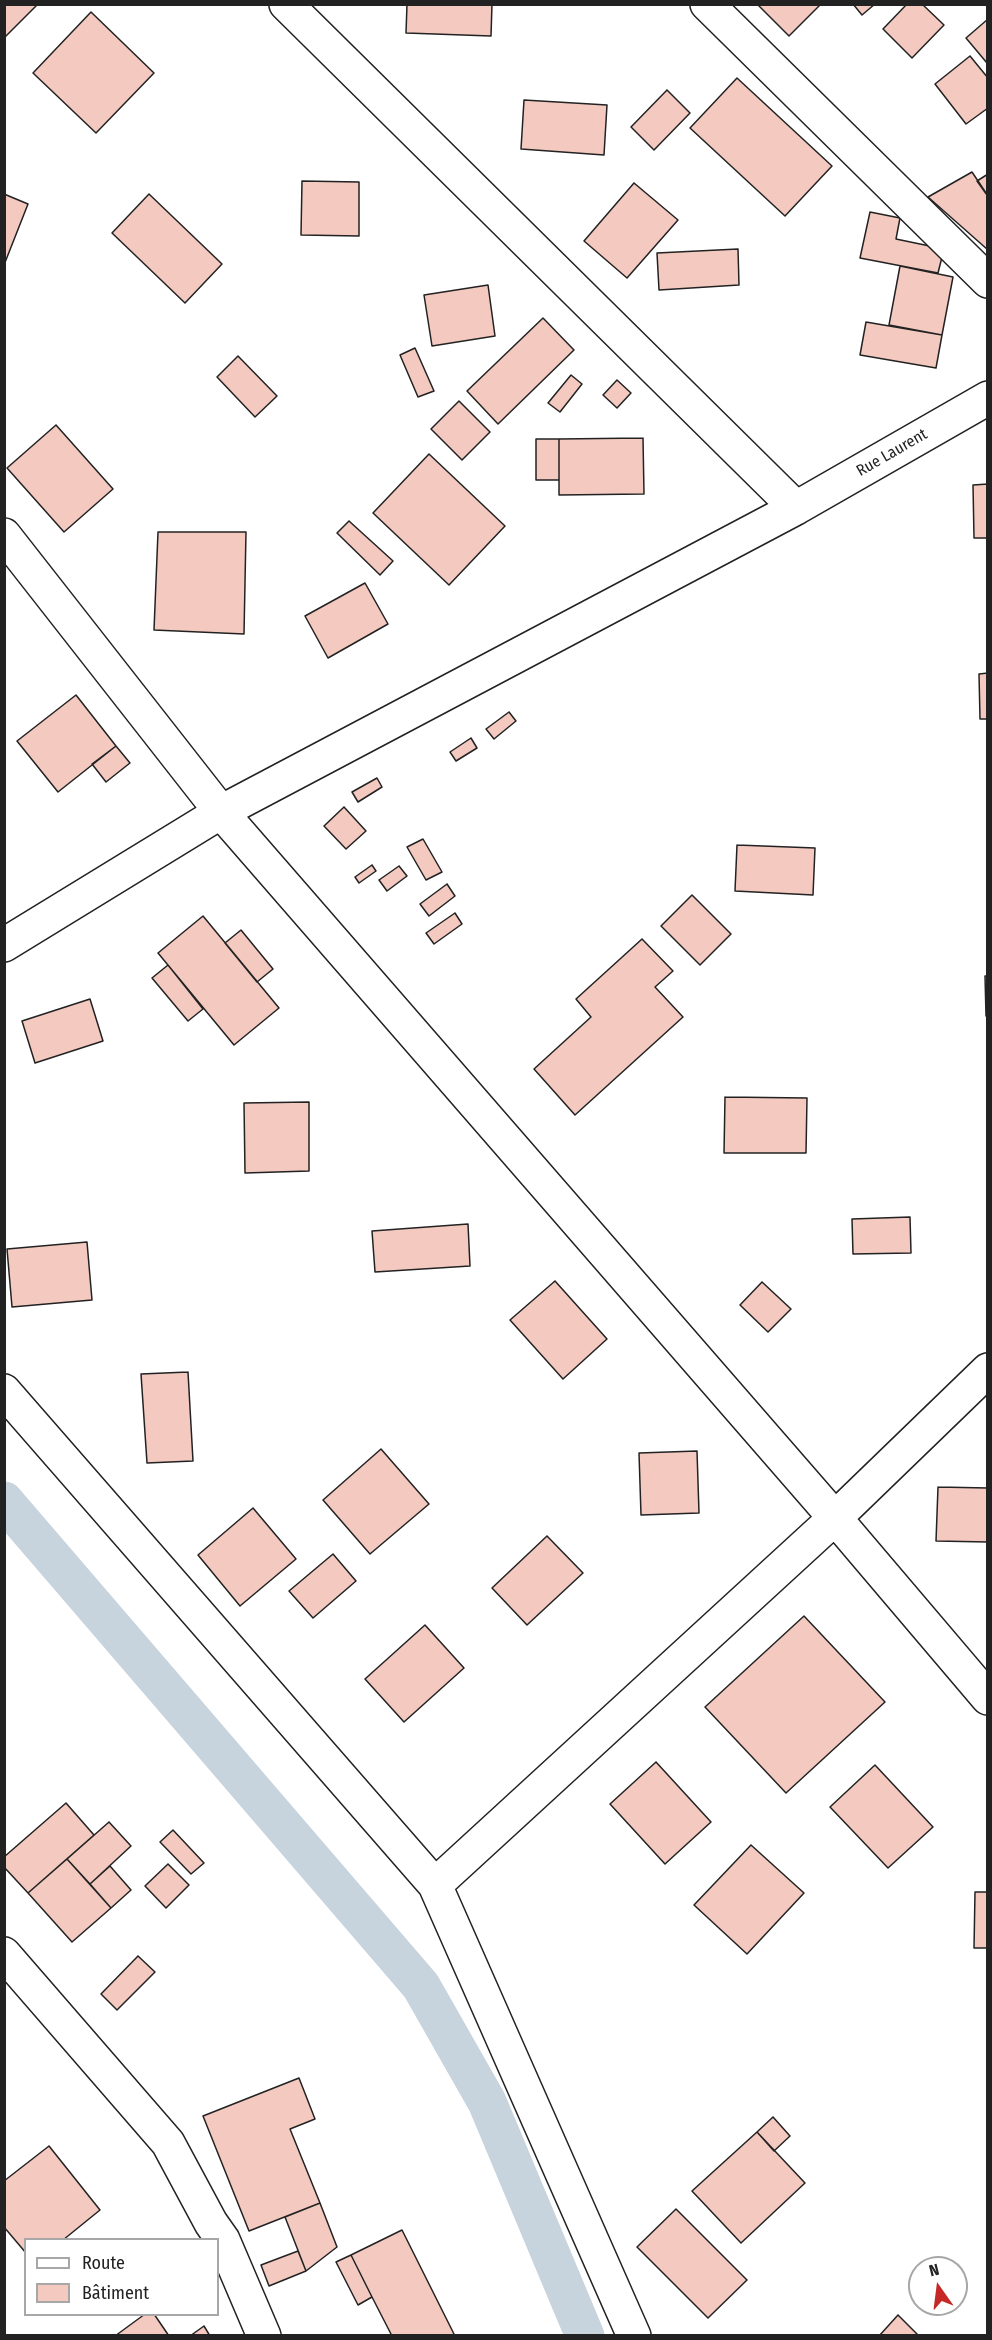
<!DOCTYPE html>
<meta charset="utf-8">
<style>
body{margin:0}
#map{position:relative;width:992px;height:2340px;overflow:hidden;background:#fff;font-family:"Fira Sans Condensed",sans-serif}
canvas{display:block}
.frame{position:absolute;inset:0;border:6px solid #222;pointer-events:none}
.legend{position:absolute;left:24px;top:2238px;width:195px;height:78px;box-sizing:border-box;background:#fff;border:2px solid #a7a7a7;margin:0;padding:8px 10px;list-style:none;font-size:18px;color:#222}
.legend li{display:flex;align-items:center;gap:12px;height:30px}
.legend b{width:30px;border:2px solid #a7a7a7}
.north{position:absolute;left:908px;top:2256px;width:60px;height:60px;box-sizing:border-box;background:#fff;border:2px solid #a7a7a7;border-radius:50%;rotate:346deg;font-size:16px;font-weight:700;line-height:24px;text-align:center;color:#222}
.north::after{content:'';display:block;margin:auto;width:21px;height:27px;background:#c62828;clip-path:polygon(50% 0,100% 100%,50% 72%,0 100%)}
</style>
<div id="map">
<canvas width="992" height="2340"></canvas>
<div class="frame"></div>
<ul class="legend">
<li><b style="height:8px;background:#fff"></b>Route</li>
<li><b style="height:16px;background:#f3c9c0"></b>Bâtiment</li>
</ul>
<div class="north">N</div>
</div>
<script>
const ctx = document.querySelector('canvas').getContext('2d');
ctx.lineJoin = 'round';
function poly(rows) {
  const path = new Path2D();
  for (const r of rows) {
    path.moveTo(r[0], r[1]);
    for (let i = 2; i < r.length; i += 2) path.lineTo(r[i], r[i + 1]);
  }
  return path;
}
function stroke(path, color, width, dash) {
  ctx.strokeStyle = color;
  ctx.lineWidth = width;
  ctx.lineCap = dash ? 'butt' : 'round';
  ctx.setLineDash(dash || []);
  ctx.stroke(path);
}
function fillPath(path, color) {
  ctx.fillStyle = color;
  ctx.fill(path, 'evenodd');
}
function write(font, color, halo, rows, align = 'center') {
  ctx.font = font + ' "Fira Sans Condensed",sans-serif';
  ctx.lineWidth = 4.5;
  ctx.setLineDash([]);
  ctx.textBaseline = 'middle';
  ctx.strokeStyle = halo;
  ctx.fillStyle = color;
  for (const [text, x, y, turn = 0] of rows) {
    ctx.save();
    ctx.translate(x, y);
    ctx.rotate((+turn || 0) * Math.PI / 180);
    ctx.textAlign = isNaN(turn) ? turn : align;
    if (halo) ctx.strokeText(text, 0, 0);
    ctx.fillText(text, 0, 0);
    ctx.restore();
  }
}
const canal = poly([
 [4,1501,421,1986,487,2102,585,2336]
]);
const building = poly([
 [4,4,38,4,4,38,4,4],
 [407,4,492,4,491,36,406,33,407,4],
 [757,4,820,4,820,5,789,36,757,4],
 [853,4,875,4,862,15,853,4],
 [907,4,922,4,944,25,912,58,883,29,907,4],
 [91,12,154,73,96,133,33,73,91,12],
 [988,19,988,63,987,63,966,38,988,19],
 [970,56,988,78,988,108,966,124,935,84,970,56],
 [737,78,832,166,785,216,690,128,737,78],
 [667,90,690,113,654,150,631,127,667,90],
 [524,100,607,105,604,155,521,149,524,100],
 [972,172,988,196,988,250,928,197,972,172],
 [988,174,988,195,987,195,977,181,988,174],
 [302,181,359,182,359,236,301,235,302,181],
 [634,183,678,220,627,278,584,241,634,183],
 [4,194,28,204,4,265,4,194],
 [149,194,222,264,185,303,112,233,149,194],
 [870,212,900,218,896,239,944,249,938,273,860,258,870,212],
 [738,249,739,285,659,290,657,253,738,249],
 [900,266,953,277,942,335,889,325,900,266],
 [488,285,495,336,432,346,424,295,488,285],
 [543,318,574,350,498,424,467,391,543,318],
 [866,322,942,335,936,368,860,355,866,322],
 [415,348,434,391,418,397,400,355,415,348],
 [238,356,277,396,255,417,217,377,238,356],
 [571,375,582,384,560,412,548,403,571,375],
 [617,380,631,393,617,408,603,395,617,380],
 [459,401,490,432,462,460,431,429,459,401],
 [56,425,113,489,64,532,7,468,56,425],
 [643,438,644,494,559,495,559,439,643,438],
 [536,439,559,439,559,480,536,480,536,439],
 [429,454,505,526,449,585,373,513,429,454],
 [988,484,988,538,974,538,973,485,988,484],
 [349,521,393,561,380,575,337,533,349,521],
 [158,532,246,532,244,634,154,630,158,532],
 [365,583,388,624,328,658,305,616,365,583],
 [988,673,988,719,980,719,979,674,988,673],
 [76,695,116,746,58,792,17,741,76,695],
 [509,712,516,721,494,739,486,729,509,712],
 [471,738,477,748,456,761,450,752,471,738],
 [116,746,130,763,106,782,92,764,116,746],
 [377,778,382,787,358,802,352,792,377,778],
 [344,807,366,831,346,849,324,826,344,807],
 [423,839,442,872,426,880,407,847,423,839],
 [737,845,815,848,813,895,735,891,737,845],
 [372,865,376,871,359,883,355,877,372,865],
 [399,866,407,876,387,891,379,880,399,866],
 [447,884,455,896,429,916,420,904,447,884],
 [692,895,731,934,700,965,661,926,692,895],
 [455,913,462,924,434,944,426,933,455,913],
 [203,916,279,1008,234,1045,158,953,203,916],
 [241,930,273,969,257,982,225,943,241,930],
 [642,939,673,971,655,987,683,1017,575,1115,534,1069,591,1017,576,999,642,939],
 [168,965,203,1009,188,1021,152,978,168,965],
 [985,976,988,976,988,1016,986,1016,985,976],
 [90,999,103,1041,35,1063,22,1021,90,999],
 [725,1097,807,1098,806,1153,724,1153,725,1097],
 [309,1102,309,1171,245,1173,244,1103,309,1102],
 [910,1217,911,1253,853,1254,852,1219,910,1217],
 [468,1224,470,1266,375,1272,372,1231,468,1224],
 [87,1242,92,1300,12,1307,7,1249,87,1242],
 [555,1281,607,1339,563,1379,510,1320,555,1281],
 [762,1282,791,1309,768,1332,740,1305,762,1282],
 [188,1372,193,1461,147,1463,141,1374,188,1372],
 [381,1449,429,1504,370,1554,323,1500,381,1449],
 [697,1451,699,1513,641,1515,639,1453,697,1451],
 [938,1487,988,1488,988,1542,936,1541,938,1487],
 [253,1508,296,1559,240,1606,198,1555,253,1508],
 [547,1536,583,1573,527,1625,492,1588,547,1536],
 [333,1554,356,1581,313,1618,289,1591,333,1554],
 [804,1616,885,1702,786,1793,705,1707,804,1616],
 [425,1625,464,1668,404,1722,365,1679,425,1625],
 [656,1762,711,1822,665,1864,610,1804,656,1762],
 [875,1765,933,1827,888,1868,830,1807,875,1765],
 [66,1803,94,1835,28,1893,4,1867,4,1857,66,1803],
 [109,1822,131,1846,90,1884,67,1859,109,1822],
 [173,1830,204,1863,191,1874,160,1842,173,1830],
 [751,1845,804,1893,747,1954,694,1905,751,1845],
 [67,1859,111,1908,72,1942,28,1893,67,1859],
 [168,1864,189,1885,166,1908,145,1886,168,1864],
 [110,1866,131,1890,111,1908,90,1884,110,1866],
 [975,1892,988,1892,988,1948,974,1948,975,1892],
 [138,1956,155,1972,117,2010,101,1994,138,1956],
 [299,2078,315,2119,290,2129,320,2203,249,2231,203,2116,299,2078],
 [773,2117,790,2136,774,2151,757,2132,773,2117],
 [757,2132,805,2183,741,2243,692,2191,757,2132],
 [49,2146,100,2210,63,2240,26,2240,26,2253,4,2227,4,2181,49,2146],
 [320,2203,337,2247,306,2271,285,2217,320,2203],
 [676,2209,747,2280,708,2318,637,2247,676,2209],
 [402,2230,455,2336,392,2336,372,2297,351,2255,402,2230],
 [298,2251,306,2271,269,2286,261,2265,298,2251],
 [351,2255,372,2297,358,2305,336,2262,351,2255],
 [145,2314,154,2314,169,2336,115,2336,145,2314],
 [898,2315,919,2336,879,2336,898,2315],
 [204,2326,210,2336,190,2336,204,2326]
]);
const minor = poly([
 [286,4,796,508],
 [707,4,988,281],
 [4,535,221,812,835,1518,988,1698],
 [4,945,221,812,796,508,988,398],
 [4,1391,435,1885,634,2336],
 [435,1885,835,1518,988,1370],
 [4,1954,168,2143,211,2223,223,2240,264,2336]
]);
const streetNames = [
 ["Rue Laurent",892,453,-30]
];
stroke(canal, '#c7d3dd', 39);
fillPath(building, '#f3c9c0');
stroke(building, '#222', 1.5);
stroke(minor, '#222', 36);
stroke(minor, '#fff', 33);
write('16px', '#222', '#fff', streetNames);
</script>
